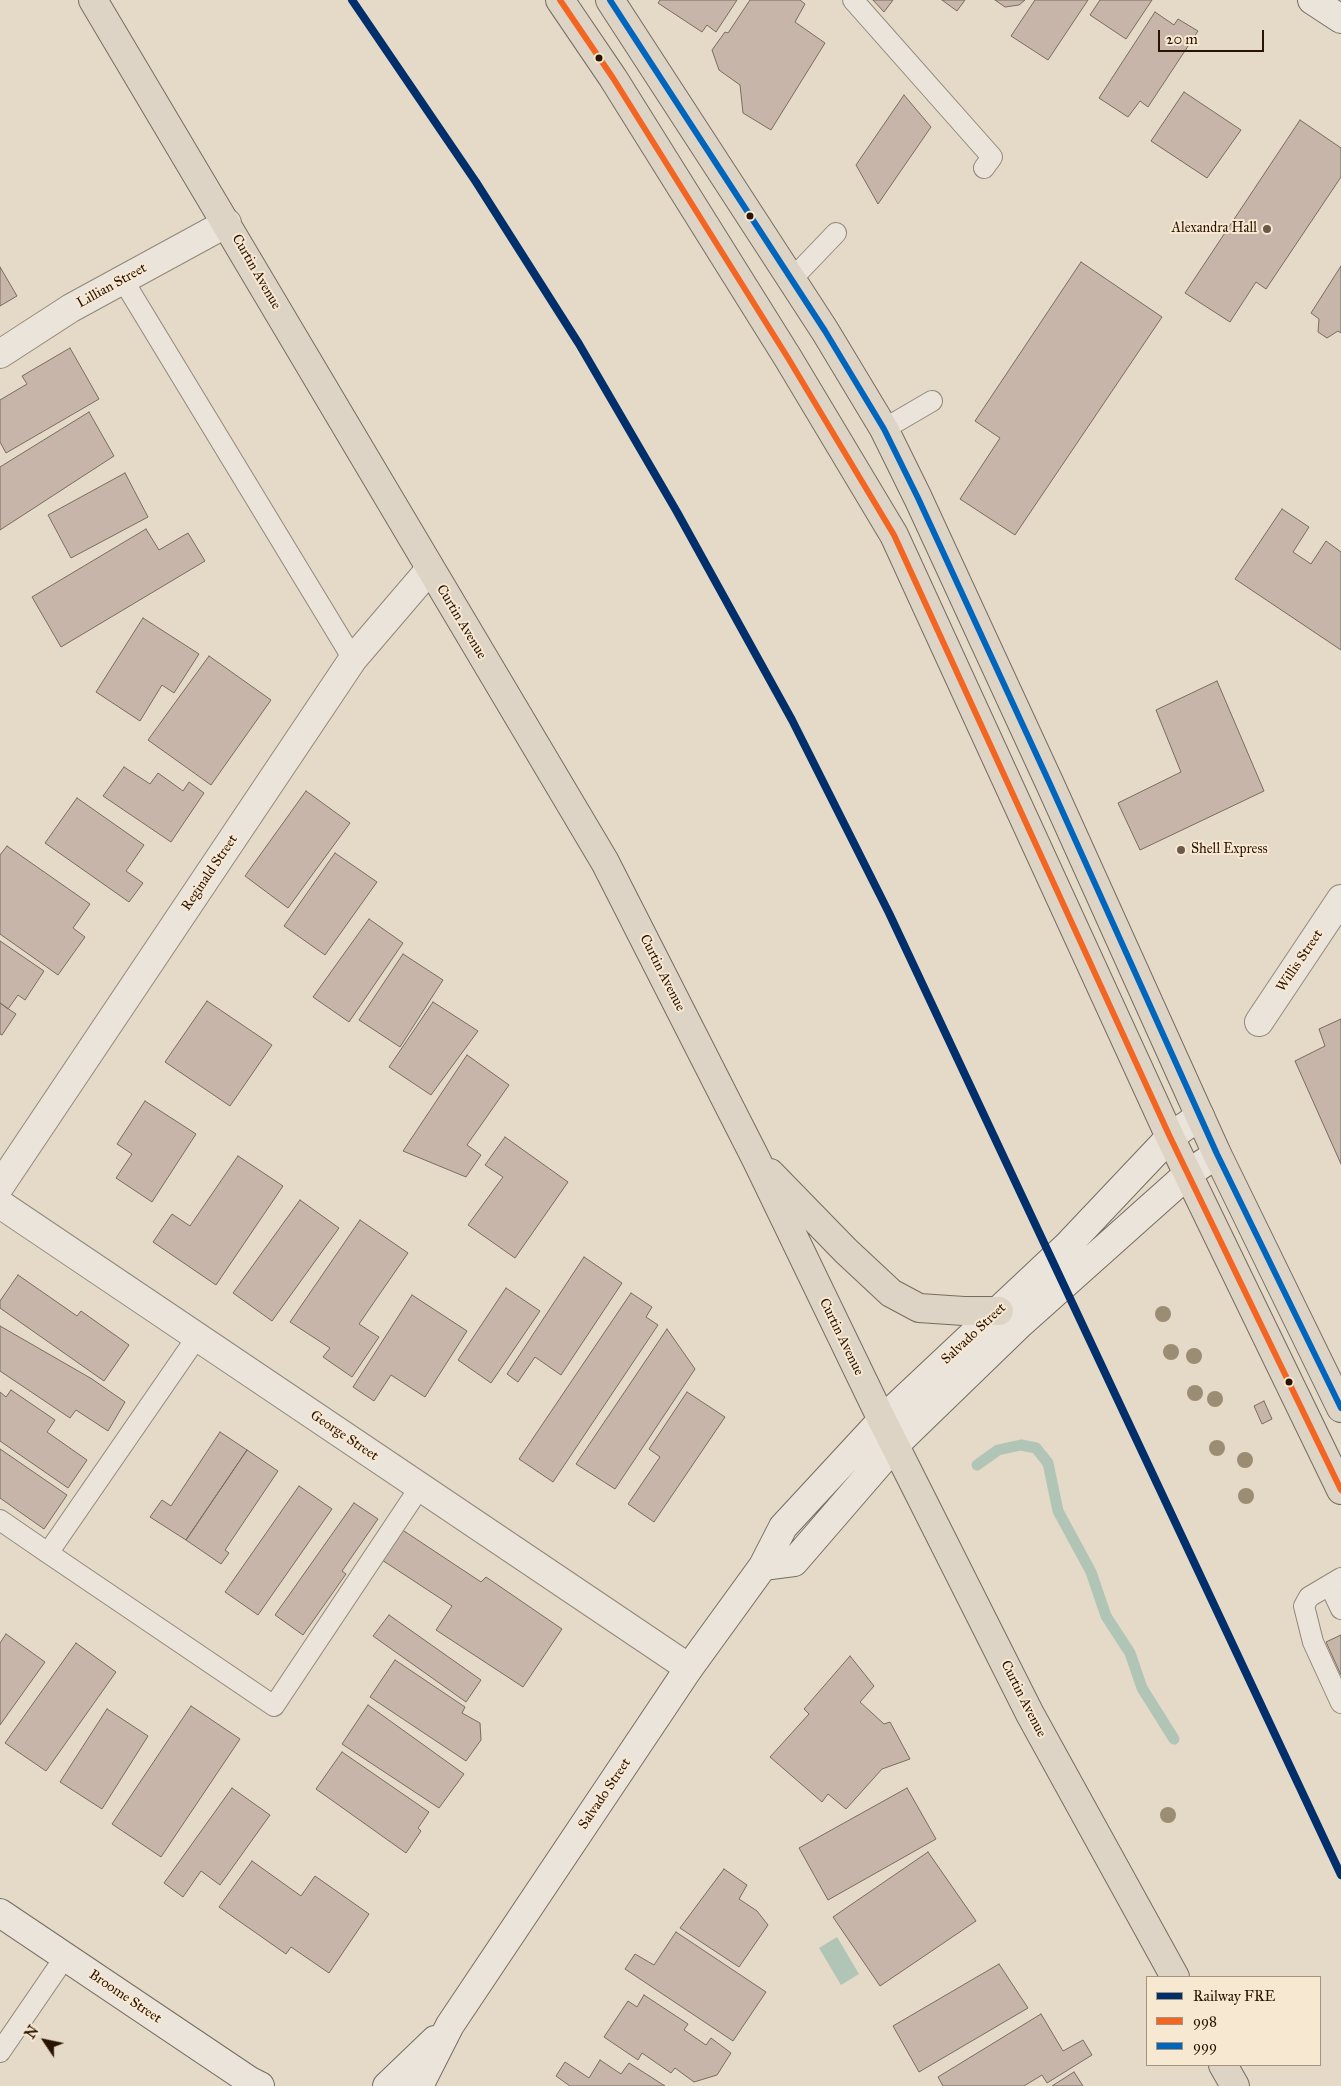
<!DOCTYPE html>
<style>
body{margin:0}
#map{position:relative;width:1341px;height:2086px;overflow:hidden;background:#e5d9c7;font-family:"IM FELL Great Primer",serif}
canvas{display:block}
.legend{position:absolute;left:1146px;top:1976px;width:175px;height:90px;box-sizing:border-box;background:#f7e8d2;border:1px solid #a5937e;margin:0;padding:6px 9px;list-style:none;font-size:15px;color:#2a1300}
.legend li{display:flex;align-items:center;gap:10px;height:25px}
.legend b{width:25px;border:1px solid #a5937e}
.north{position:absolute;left:20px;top:2016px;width:50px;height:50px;-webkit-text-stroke:4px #f7e8d2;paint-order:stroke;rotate:304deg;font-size:14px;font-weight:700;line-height:20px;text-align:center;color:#2a1300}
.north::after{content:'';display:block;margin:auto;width:18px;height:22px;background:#2a1300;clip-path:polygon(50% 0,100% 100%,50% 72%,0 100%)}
.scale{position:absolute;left:1158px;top:30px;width:106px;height:22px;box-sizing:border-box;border:2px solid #2a1300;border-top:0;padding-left:6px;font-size:15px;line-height:18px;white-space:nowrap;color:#2a1300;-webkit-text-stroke:4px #f7e8d2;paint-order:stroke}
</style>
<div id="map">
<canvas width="1341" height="2086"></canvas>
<ul class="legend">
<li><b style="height:6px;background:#002f6c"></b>Railway FRE</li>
<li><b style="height:6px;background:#f26522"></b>998</li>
<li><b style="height:6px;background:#0065bd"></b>999</li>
</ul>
<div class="north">N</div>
<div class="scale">20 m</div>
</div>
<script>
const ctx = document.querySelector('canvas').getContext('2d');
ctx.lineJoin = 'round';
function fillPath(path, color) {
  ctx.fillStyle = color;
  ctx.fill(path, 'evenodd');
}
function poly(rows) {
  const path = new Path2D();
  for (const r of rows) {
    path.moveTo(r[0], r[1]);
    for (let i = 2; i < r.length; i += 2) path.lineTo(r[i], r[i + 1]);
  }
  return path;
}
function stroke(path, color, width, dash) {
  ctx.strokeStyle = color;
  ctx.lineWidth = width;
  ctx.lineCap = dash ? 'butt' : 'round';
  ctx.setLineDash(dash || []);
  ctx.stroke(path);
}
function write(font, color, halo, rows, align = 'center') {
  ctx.font = font + ' "IM FELL Great Primer",serif';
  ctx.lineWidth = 4;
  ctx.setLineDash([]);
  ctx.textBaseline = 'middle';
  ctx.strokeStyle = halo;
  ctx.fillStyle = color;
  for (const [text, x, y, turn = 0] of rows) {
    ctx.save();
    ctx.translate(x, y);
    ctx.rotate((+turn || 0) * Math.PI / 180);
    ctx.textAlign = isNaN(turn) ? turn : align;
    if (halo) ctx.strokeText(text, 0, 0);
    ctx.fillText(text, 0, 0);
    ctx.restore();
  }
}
const water = poly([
 [837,1937,859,1974,841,1985,819,1948]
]);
const stream = poly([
 [977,1465,998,1450,1021,1445,1036,1448,1048,1463,1058,1511,1091,1572,1106,1616,1130,1653,1142,1688,1174,1739]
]);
const building = poly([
 [660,0,737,0,716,32,707,25,702,32,658,3,660,0],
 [750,0,800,0,805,4,795,22,825,43,771,130,743,113,740,85,719,70,712,50,725,32,728,33,750,0],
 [873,0,893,0,884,12,873,0],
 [942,0,965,0,957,11,942,0],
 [995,0,1025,0,1019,5,1005,7,995,0],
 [1035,0,1088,0,1048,60,1011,36,1035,0],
 [1100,0,1152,0,1126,39,1090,15,1100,0],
 [1155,12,1174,25,1178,19,1198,31,1148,107,1140,101,1128,117,1099,98,1155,12],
 [1184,92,1241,130,1207,178,1151,141,1184,92],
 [904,95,931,127,878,204,856,165,904,95],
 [1300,120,1341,148,1341,177,1266,289,1256,282,1230,322,1185,293,1300,120],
 [1081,262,1162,317,1015,535,960,499,1000,438,975,421,1081,262],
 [1341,266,1341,333,1338,331,1327,338,1318,332,1319,319,1311,313,1341,266],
 [0,267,17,296,0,306,0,267],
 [70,348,99,399,6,453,0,442,0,400,27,384,22,376,70,348],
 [89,412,114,456,0,530,0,467,89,412],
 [125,473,148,517,71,558,48,515,125,473],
 [1282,509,1309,527,1293,552,1311,564,1326,541,1341,552,1341,650,1235,579,1282,509],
 [146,529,159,550,188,533,205,561,61,647,32,597,146,529],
 [143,618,199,654,174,693,162,685,140,721,96,692,143,618],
 [209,656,271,700,211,785,148,740,209,656],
 [1217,681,1264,791,1140,850,1118,803,1181,772,1156,710,1217,681],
 [124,767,150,784,158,773,183,791,189,782,204,793,171,842,103,796,124,767],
 [306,791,350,823,288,908,245,876,306,791],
 [77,798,144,845,126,871,143,883,129,902,45,843,77,798],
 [7,846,90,904,73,928,85,937,58,975,0,934,0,855,7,846],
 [335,853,377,882,325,955,284,926,335,853],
 [369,919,403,943,349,1022,313,997,369,919],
 [0,941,44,971,25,1000,18,995,8,1009,0,1003,0,941],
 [403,954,443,980,400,1047,359,1020,403,954],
 [207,1001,272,1045,230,1106,165,1062,207,1001],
 [433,1002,478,1031,431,1095,389,1067,433,1002],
 [0,1003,16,1014,2,1035,0,1034,0,1003],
 [1341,1019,1341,1164,1295,1061,1325,1046,1319,1029,1341,1019],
 [467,1055,509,1085,467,1145,481,1155,466,1177,403,1151,467,1055],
 [145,1101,196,1134,152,1202,116,1178,132,1154,117,1144,145,1101],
 [505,1137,568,1182,515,1258,468,1225,503,1177,485,1165,505,1137],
 [238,1156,283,1186,216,1285,153,1242,172,1214,190,1226,238,1156],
 [300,1200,339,1228,272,1321,233,1293,300,1200],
 [360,1220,408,1253,359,1324,379,1337,352,1377,323,1357,330,1348,290,1322,360,1220],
 [584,1257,622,1283,561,1375,535,1357,518,1382,507,1374,584,1257],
 [18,1275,77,1316,81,1311,129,1345,104,1381,0,1308,0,1301,18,1275],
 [506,1288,540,1311,491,1383,458,1360,506,1288],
 [631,1293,652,1307,646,1317,658,1325,553,1482,519,1459,631,1293],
 [412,1295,467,1331,425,1397,391,1375,374,1401,353,1387,412,1295],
 [0,1326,92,1379,125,1402,108,1431,76,1410,70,1418,0,1371,0,1326],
 [667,1329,695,1369,615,1489,576,1464,667,1329],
 [11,1390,55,1420,47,1432,87,1460,68,1488,0,1441,0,1392,6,1397,11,1390],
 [687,1392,725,1417,654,1522,628,1504,660,1457,649,1449,687,1392],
 [1264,1401,1272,1419,1262,1424,1254,1406,1264,1401],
 [220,1432,247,1450,186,1540,150,1517,162,1500,171,1506,220,1432],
 [0,1449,67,1495,44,1529,0,1498,0,1449],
 [247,1450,278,1471,225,1550,229,1553,221,1564,186,1540,247,1450],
 [299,1486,332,1509,258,1615,225,1592,299,1486],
 [354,1503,378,1519,342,1571,346,1574,303,1635,275,1615,354,1503],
 [401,1529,481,1582,486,1577,562,1629,523,1687,436,1630,452,1606,382,1560,401,1529],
 [389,1615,481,1680,466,1702,373,1636,389,1615],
 [6,1634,45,1662,0,1725,0,1643,6,1634],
 [1341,1635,1341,1675,1326,1642,1341,1635],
 [76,1643,116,1672,46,1771,5,1743,76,1643],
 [850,1656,874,1686,860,1702,884,1724,890,1722,910,1759,882,1769,846,1809,828,1794,822,1802,770,1757,809,1714,804,1709,850,1656],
 [395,1660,465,1707,462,1713,480,1723,481,1740,466,1761,370,1697,395,1660],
 [368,1705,464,1774,439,1808,342,1744,368,1705],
 [191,1706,240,1739,161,1857,112,1824,191,1706],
 [107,1709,148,1736,102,1809,60,1782,107,1709],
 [342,1752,429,1812,418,1828,421,1831,406,1853,316,1789,342,1752],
 [232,1788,270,1815,220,1885,201,1871,183,1897,164,1883,232,1788],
 [907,1788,936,1839,828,1900,799,1848,907,1788],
 [928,1852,976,1921,880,1986,833,1917,928,1852],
 [252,1861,301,1896,315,1876,369,1914,329,1973,291,1947,286,1954,219,1907,252,1861],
 [724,1869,747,1885,739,1899,757,1911,768,1925,739,1967,680,1928,724,1869],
 [676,1932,766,1992,733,2041,625,1969,635,1954,654,1965,676,1932],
 [999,1964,1028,2008,919,2072,893,2026,999,1964],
 [644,1995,688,2024,684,2030,706,2045,711,2038,731,2053,717,2075,694,2082,675,2068,671,2073,642,2053,638,2060,604,2037,628,2001,637,2007,644,1995],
 [1041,2014,1063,2051,1083,2040,1092,2055,1047,2083,1042,2075,1024,2086,943,2086,938,2077,1041,2014],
 [600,2060,621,2074,629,2063,665,2086,570,2086,556,2076,565,2062,589,2078,600,2060],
 [1074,2072,1083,2086,1052,2086,1074,2072]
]);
const lane = poly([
 [853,0,992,157,984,168],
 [123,280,353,659],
 [791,280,836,233],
 [884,429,932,401],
 [0,1520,48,1553,197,1337],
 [48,1553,274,1706,420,1487],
 [1341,1578,1309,1597,1304,1606,1313,1642,1341,1703],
 [1330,1586,1341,1609],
 [0,2052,65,1957]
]);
const street = poly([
 [0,354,71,308,227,223],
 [1259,1022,1341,899],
 [0,1186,353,659,430,569],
 [0,1204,689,1668]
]);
const secondary = poly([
 [1312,0,1341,19],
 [763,1566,794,1562,895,1445,1021,1323,1189,1173,1217,1154],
 [0,1913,250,2081,260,2086],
 [387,2086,435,2040],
 [419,2086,450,2025,689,1668,763,1566,783,1527,882,1420,1066,1247,1170,1137,1200,1116]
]);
const primary = poly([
 [93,0,605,862,756,1159,882,1420,1030,1714,1175,1977],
 [770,1173,846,1251,891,1293,919,1308,964,1311,999,1311],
 [1223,2065,1235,2086]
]);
const highway = poly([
 [560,0,613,78,788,358,894,535,1170,1137,1341,1490],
 [610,0,825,331,884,429,918,498,1050,784,1217,1154,1341,1408]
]);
const bus1 = poly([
 [560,0,613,78,788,358,894,535,1170,1137,1341,1490]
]);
const bus2 = poly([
 [610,0,825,331,884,429,918,498,1050,784,1217,1154,1341,1408]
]);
const rail1 = poly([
 [352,0,476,182,579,344,677,512,792,720,889,913,1341,1875]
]);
const trees = [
 [1163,1314],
 [1171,1352],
 [1194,1356],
 [1195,1393],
 [1215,1399],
 [1217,1448],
 [1245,1460],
 [1246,1496],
 [1168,1815]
];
const markers = [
 [599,58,4.5,"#2a1300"],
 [750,216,4.5,"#2a1300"],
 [1267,229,5,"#6b5846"],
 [1181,850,5,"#6b5846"],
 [1289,1382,4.5,"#2a1300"]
];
const poiNames = [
 ["Alexandra Hall",1257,229],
 ["Shell Express",1191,850,"left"]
];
const streetNames = [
 ["Curtin Avenue",256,272,60],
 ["Lillian Street",112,286,-29],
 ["Curtin Avenue",461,622,59],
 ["Reginald Street",210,873,-56],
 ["Willis Street",1300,961,-56],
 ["Curtin Avenue",662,973,63],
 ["Salvado Street",974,1334,-43],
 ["Curtin Avenue",841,1337,64],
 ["George Street",344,1436,34],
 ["Curtin Avenue",1023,1699,63],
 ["Salvado Street",605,1794,-56],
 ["Broome Street",125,1997,34]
];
fillPath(water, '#b1c5b6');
stroke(stream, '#b1c5b6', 11);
fillPath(building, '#c8b5a9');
stroke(building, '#766d61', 1);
stroke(lane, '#91887b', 22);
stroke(street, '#91887b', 30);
stroke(secondary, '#766d61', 30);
stroke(primary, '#766d61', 30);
stroke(highway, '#766d61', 30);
stroke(lane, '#eae4db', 20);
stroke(street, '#eae4db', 28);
stroke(secondary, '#eae4db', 28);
stroke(primary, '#ddd4c5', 28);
stroke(highway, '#ddd4c5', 28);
stroke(bus1, '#f26522', 6);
stroke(bus2, '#0065bd', 6);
stroke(rail1, '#002f6c', 8);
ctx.fillStyle = '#9b8d74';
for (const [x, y] of trees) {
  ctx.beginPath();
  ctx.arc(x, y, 8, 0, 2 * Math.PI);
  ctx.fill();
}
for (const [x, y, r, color] of markers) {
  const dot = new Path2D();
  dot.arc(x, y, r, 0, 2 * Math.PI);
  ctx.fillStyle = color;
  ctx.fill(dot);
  stroke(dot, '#f7e8d2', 2);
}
write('14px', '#2a1300', '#f7e8d2', poiNames, 'right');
write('14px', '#2a1300', '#f7e8d2', streetNames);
</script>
